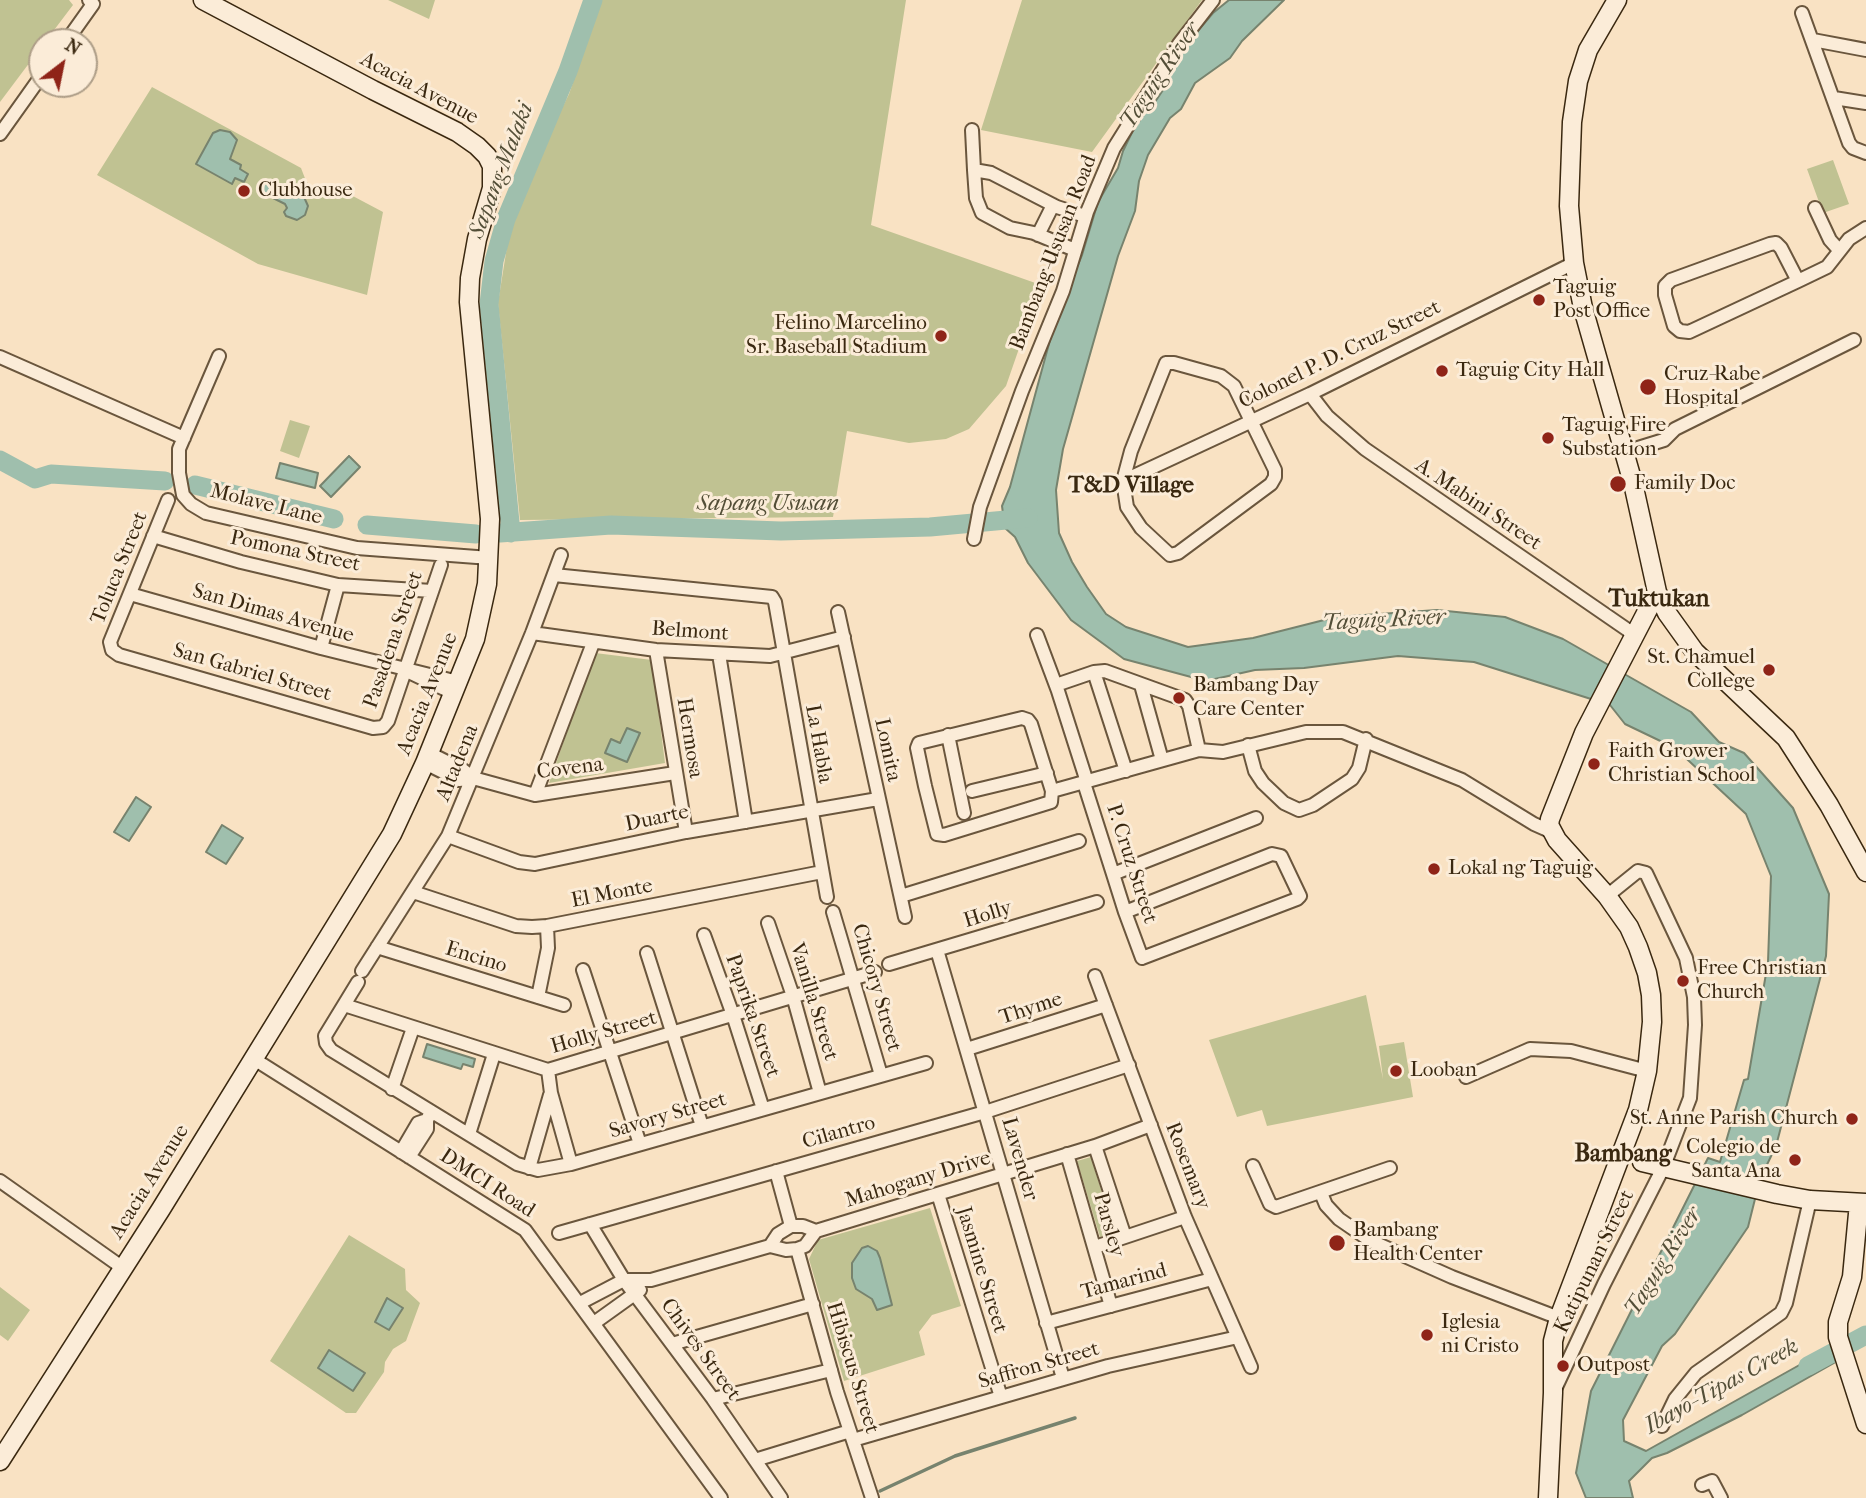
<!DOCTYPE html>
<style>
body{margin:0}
#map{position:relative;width:1866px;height:1498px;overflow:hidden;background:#f9e2c3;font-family:"IM FELL French Canon",serif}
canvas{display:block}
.north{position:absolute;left:28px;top:28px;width:70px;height:70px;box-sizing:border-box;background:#fbecd8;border:2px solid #ae9e88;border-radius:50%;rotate:32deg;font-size:19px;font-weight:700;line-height:28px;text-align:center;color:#3a2810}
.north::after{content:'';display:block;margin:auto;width:24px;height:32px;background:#8f2418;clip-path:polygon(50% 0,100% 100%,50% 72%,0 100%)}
</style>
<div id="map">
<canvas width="1866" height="1498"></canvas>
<div class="north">N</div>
</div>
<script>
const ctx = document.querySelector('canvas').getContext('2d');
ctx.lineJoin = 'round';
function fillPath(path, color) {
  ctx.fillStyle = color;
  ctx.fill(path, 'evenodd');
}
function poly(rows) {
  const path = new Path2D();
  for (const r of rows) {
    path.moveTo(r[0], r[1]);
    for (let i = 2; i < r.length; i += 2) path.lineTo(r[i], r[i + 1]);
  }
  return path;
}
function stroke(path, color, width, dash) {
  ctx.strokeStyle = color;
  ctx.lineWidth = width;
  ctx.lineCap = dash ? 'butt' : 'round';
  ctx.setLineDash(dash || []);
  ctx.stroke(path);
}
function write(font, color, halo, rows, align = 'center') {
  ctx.font = font + ' "IM FELL French Canon",serif';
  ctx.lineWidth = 6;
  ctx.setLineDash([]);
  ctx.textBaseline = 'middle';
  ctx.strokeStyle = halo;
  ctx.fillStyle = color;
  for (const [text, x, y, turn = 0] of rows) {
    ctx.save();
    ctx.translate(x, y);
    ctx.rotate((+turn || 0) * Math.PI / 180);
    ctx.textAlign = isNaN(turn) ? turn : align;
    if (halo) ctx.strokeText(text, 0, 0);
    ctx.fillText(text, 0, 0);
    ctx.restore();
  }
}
const green = poly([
 [0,0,69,0,73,5,45,42,42,42,42,46,0,102],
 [388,0,435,0,429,19],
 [601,0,906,0,871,225,1041,285,1006,386,969,429,946,439,909,443,847,431,833,517,520,520,498,303,509,234,538,156,569,94],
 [1022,0,1202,0,1092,152,981,130],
 [152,87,301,168,306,181,311,186,320,188,332,185,383,212,367,295,258,264,97,175],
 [1833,160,1849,204,1823,213,1807,169],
 [290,420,310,426,299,458,280,451],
 [595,653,652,660,665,763,549,783],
 [1366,995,1383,1079,1379,1046,1404,1042,1413,1097,1267,1126,1262,1110,1237,1117,1209,1040],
 [1091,1157,1114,1232,1100,1237,1077,1161],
 [930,1208,961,1306,932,1315,919,1332,925,1355,844,1381,809,1259,818,1240],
 [349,1235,405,1269,406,1290,420,1303,406,1341,393,1349,385,1362,384,1372,356,1413,346,1413,270,1361],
 [0,1287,30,1310,8,1341,0,1335]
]);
const water = poly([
 [1229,0,1284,0,1242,41,1230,58,1195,83,1181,109,1170,118,1148,155,1139,181,1135,211,1118,256,1063,449,1056,490,1059,533,1072,562,1087,587,1106,614,1126,627,1188,647,1253,638,1336,617,1437,610,1505,617,1563,639,1691,712,1719,742,1744,753,1793,808,1829,894,1826,956,1776,1146,1760,1179,1748,1227,1675,1334,1662,1346,1623,1420,1624,1441,1646,1451,1828,1349,1834,1363,1742,1415,1667,1453,1652,1458,1629,1481,1633,1498,1586,1498,1576,1473,1591,1391,1708,1158,1720,1162,1744,1080,1748,1079,1768,962,1771,876,1746,814,1675,748,1625,724,1610,705,1474,662,1398,656,1304,668,1255,670,1206,681,1124,659,1071,620,1028,563,1015,537,1005,528,1002,506,1010,487,1056,318,1082,255,1098,202,1118,168,1123,151,1140,116,1146,107,1155,102,1163,90,1173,60,1213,13,1229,0],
 [220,130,230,132,237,140,230,159,241,165,240,169,248,174,244,182,235,178,232,184,196,164,213,133,220,130],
 [264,182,286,195,295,193,304,197,308,206,305,215,297,220,286,216,284,212,287,208,285,204,259,191,264,182],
 [349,456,360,467,331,497,320,486,349,456],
 [280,463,318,473,315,488,276,478,280,463],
 [627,728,640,733,627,762,605,753,611,739,620,743,627,728],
 [136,797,151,807,129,841,114,832,136,797],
 [222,825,243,838,226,864,206,852,222,825],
 [427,1044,475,1059,473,1067,463,1064,461,1069,423,1057,427,1044],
 [868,1246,877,1251,880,1258,892,1305,877,1310,872,1299,856,1289,852,1278,852,1263,862,1248,868,1246],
 [387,1298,403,1308,389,1330,375,1322,387,1298],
 [329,1350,365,1373,353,1391,318,1368,329,1350]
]);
const stream = poly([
 [880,1491,955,1456,1075,1418]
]);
const river = poly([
 [0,460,35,479,51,474,165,481],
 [195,485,334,519],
 [367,525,476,534],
 [500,533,611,525,781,531,930,527,1028,518],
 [511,533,489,304,494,261,506,219,568,71,593,0],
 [1808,1366,1866,1335]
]);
const street = poly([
 [1802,13,1849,143,1853,148,1866,153],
 [1813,40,1866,50],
 [66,42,93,4,89,0],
 [1834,98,1866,103],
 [972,130,974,170,991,173,1057,207,1085,216],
 [0,134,42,75],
 [974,170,976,198,982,213,1010,228,1034,233,1075,250],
 [1815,208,1830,240,1839,250],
 [1038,235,1053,205],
 [1798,281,1781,248,1776,243,1770,244,1671,280,1665,286,1665,295,1674,326,1680,331,1689,332,1798,281,1827,267,1849,239,1866,228],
 [219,356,179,449,179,473,183,495,191,504,206,513,357,548,490,558],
 [0,357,184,438],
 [1166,363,1174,363,1221,376,1234,386,1275,470,1275,477,1271,484,1178,553,1170,555,1141,528,1127,507,1123,481,1131,451,1166,363],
 [1310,394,1327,416,1365,449,1635,635],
 [1625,452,1664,440,1675,429,1854,340],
 [1123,481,1310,394,1574,263],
 [168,500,110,642,112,650,119,655,373,728,383,727,388,721,441,565],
 [153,536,241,562,338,585,432,591],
 [974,539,980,507,1022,391,1063,291,1087,212,1114,148,1179,44,1213,0],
 [554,575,772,597,775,602,827,897],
 [130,594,321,648,458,682],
 [838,612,905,917],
 [532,633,656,650,770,656,844,637],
 [1037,635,1058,691,1087,782],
 [321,648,338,585],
 [656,650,686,832],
 [719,654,746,822],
 [409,672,453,693],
 [1094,672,1126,771],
 [1056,685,1094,672,1105,671,1185,700,1189,706,1199,750],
 [1141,685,1162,760],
 [1022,718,1028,720,1031,724,1052,791,1051,802,944,835,937,834,925,786,917,748,919,743,1022,718],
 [948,735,964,813],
 [1248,745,1255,771,1263,783,1284,803,1299,810,1313,805,1352,779,1359,768,1366,739],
 [429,753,463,770,473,778],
 [425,763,459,780,473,778,535,795,675,773],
 [1084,783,1113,874,1125,912,1142,958,1297,899,1300,896,1281,856,1272,854,1125,912],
 [972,791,1047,773],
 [1052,791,1199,750,1223,752,1306,732,1343,732,1462,780,1534,824,1552,832],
 [535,795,593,643],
 [448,836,519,862,535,864,686,832,878,799],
 [1113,874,1256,818],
 [413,892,516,926,532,927,547,926,822,872],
 [901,896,1079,841],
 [833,912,881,1075],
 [768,923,793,996,820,1093],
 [704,935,733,1015,763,1109],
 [377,947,564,1005],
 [937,950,1063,1378],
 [647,953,702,1126],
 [889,964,1097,902],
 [583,970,640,1144],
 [362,971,448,836,532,633,561,555],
 [1095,976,1185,1217,1251,1367],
 [358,982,325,1036,326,1043,331,1050,517,1164,538,1170,571,1164,926,1063],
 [538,997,548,948,547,926],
 [344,1005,548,1070,875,972],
 [967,1049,1106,1005],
 [254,1059,525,1230,721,1498],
 [548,1070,551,1093,571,1164],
 [1466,1077,1530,1049,1571,1051,1647,1071],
 [392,1089,413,1028],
 [469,1134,494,1054],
 [1095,1146,1125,1237],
 [401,1152,418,1123,427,1120],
 [1067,1154,1111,1306],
 [409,1157,427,1129,427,1120,431,1112],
 [1253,1166,1270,1204,1276,1207,1390,1168],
 [529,1168,550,1095],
 [776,1171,791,1226],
 [0,1181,123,1268],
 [1321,1193,1326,1205,1339,1219,1371,1241,1452,1277,1559,1318],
 [938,1194,1001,1397],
 [590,1224,624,1280,713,1399,781,1498],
 [791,1226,803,1226,816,1231,805,1246,797,1249,786,1250,770,1246,778,1234,791,1226],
 [816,1231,1095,1146,1151,1125],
 [559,1233,985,1112,1129,1065],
 [1095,1247,1185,1217],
 [797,1249,837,1392,872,1498],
 [580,1303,624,1280,651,1280,770,1246],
 [594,1323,640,1290],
 [1046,1323,1212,1279],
 [672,1344,813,1304],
 [1556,1387,1604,1284,1663,1168,1690,1098,1695,1025,1694,997,1686,958,1646,873,1638,871,1607,896],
 [713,1399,831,1370],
 [1662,1426,1675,1399,1696,1373,1781,1313,1786,1303,1810,1200],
 [853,1440,1108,1366,1238,1337],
 [755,1460,850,1431],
 [1702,1485,1712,1481,1721,1498]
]);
const secondary = poly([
 [1617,0,1588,50,1578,81,1572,122,1569,206,1574,263,1583,308,1633,483,1657,592,1667,613,1695,652,1786,738,1829,805,1866,872],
 [1642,1162,1777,1194,1810,1200,1866,1203],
 [1859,1203,1852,1277,1838,1322,1838,1337,1866,1424],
 [0,1461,161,1209,392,834,425,763,475,639,487,584,490,519,469,302,470,278,477,239,492,188,492,166,487,156,477,146,457,132,373,90,203,0],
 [1548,1498,1553,1393,1553,1341,1559,1318,1638,1110,1647,1071,1652,1022,1651,995,1647,973,1638,947,1629,927,1607,896,1557,840,1549,825,1550,819,1584,733,1657,592]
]);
const markers = [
 [244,191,7,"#8f2418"],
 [1539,300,7,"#8f2418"],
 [941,336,7,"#8f2418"],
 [1442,371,7,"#8f2418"],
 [1648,387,9,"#8f2418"],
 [1548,438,7,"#8f2418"],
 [1618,484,9,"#8f2418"],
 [1769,670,7,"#8f2418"],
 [1179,698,7,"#8f2418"],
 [1594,764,7,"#8f2418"],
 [1434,869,7,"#8f2418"],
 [1683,981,7,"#8f2418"],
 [1396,1071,7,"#8f2418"],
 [1852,1119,7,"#8f2418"],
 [1795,1160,7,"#8f2418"],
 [1337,1243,9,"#8f2418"],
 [1427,1335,7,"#8f2418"],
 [1563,1366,7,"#8f2418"]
];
const streetNames = [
 ["Acacia Avenue",419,89,28],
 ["Bambang-Ususan Road",1054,253,-69],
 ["Colonel P. D. Cruz Street",1340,355,-26],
 ["Molave Lane",266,505,14],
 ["A. Mabini Street",1478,505,34],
 ["Pomona Street",295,552,12],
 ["Toluca Street",120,568,-68],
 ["San Dimas Avenue",273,614,16],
 ["Belmont",690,632,4],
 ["Pasadena Street",394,640,-71],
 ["San Gabriel Street",252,673,16],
 ["Acacia Avenue",428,694,-68],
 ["Hermosa",689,738,81],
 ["La Habla",818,744,80],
 ["Lomita",887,750,78],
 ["Altadena",458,763,-68],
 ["Covena",570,769,-7],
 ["Duarte",657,819,-12],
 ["P. Cruz Street",1131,864,72],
 ["El Monte",612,894,-11],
 ["Holly",988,915,-17],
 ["Encino",476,958,17],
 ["Chicory Street",876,988,74],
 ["Vanilla Street",813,1002,73],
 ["Thyme",1031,1009,-18],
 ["Paprika Street",752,1016,71],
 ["Holly Street",604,1033,-16],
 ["Savory Street",668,1116,-16],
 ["Cilantro",839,1133,-16],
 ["Lavender",1019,1159,74],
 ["Rosemary",1187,1166,69],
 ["Mahogany Drive",918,1180,-17],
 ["Acacia Avenue",150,1182,-58],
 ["DMCI Road",487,1184,33],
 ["Parsley",1108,1225,74],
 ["Katipunan Street",1595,1262,-64],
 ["Jasmine Street",981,1270,73],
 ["Tamarind",1124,1282,-15],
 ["Chives Street",700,1350,54],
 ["Saffron Street",1039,1366,-16],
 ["Hibiscus Street",852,1368,73]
];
const poiNames = [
 ["Clubhouse",258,191],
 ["Taguig",1553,288],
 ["Post Office",1553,312],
 ["Felino Marcelino",927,324,"right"],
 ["Sr. Baseball Stadium",927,348,"right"],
 ["Taguig City Hall",1456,371],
 ["Cruz-Rabe",1664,375],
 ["Hospital",1664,399],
 ["Taguig Fire",1562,426],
 ["Substation",1562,450],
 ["Family Doc",1634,484],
 ["St. Chamuel",1755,658,"right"],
 ["College",1755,682,"right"],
 ["Bambang Day",1193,686],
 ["Care Center",1193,710],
 ["Faith Grower",1608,752],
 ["Christian School",1608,776],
 ["Lokal ng Taguig",1448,869],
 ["Free Christian",1697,969],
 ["Church",1697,993],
 ["Looban",1410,1071],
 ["St. Anne Parish Church",1838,1119,"right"],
 ["Colegio de",1781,1148,"right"],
 ["Santa Ana",1781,1172,"right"],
 ["Bambang",1353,1231],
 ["Health Center",1353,1255],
 ["Iglesia",1441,1323],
 ["ni Cristo",1441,1347],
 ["Outpost",1577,1366]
];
const waterNames = [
 ["Taguig River",1161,76,-56],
 ["Sapang Malaki",502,171,-69],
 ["Sapang Ususan",768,504],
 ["Taguig River",1384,621,-3],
 ["Taguig River",1664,1262,-58],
 ["Ibayo-Tipas Creek",1722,1387,-29]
];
const neighbourhoodNames = [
 ["T&D Village",1131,486]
];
const quarterNames = [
 ["Tuktukan",1659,600],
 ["Bambang",1623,1155]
];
fillPath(green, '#c0c292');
fillPath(water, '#9fbfad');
stroke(water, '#77836e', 2);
stroke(stream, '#77836e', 3.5);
stroke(river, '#9fbfad', 19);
stroke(street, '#6a563d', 16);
stroke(secondary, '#3a2810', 21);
stroke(street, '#fbecd8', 12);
stroke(secondary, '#fbecd8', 18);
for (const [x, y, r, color] of markers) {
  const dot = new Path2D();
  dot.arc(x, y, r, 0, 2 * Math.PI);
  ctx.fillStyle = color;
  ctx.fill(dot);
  stroke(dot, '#fbecd8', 2.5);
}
write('21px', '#3a2810', '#fbecd8', streetNames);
write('21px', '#3a2810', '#fbecd8', poiNames, 'left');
write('italic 23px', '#534e37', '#fbecd8', waterNames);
write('bold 23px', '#3a2810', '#fbecd8', neighbourhoodNames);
write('bold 24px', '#3a2810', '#fbecd8', quarterNames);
</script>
